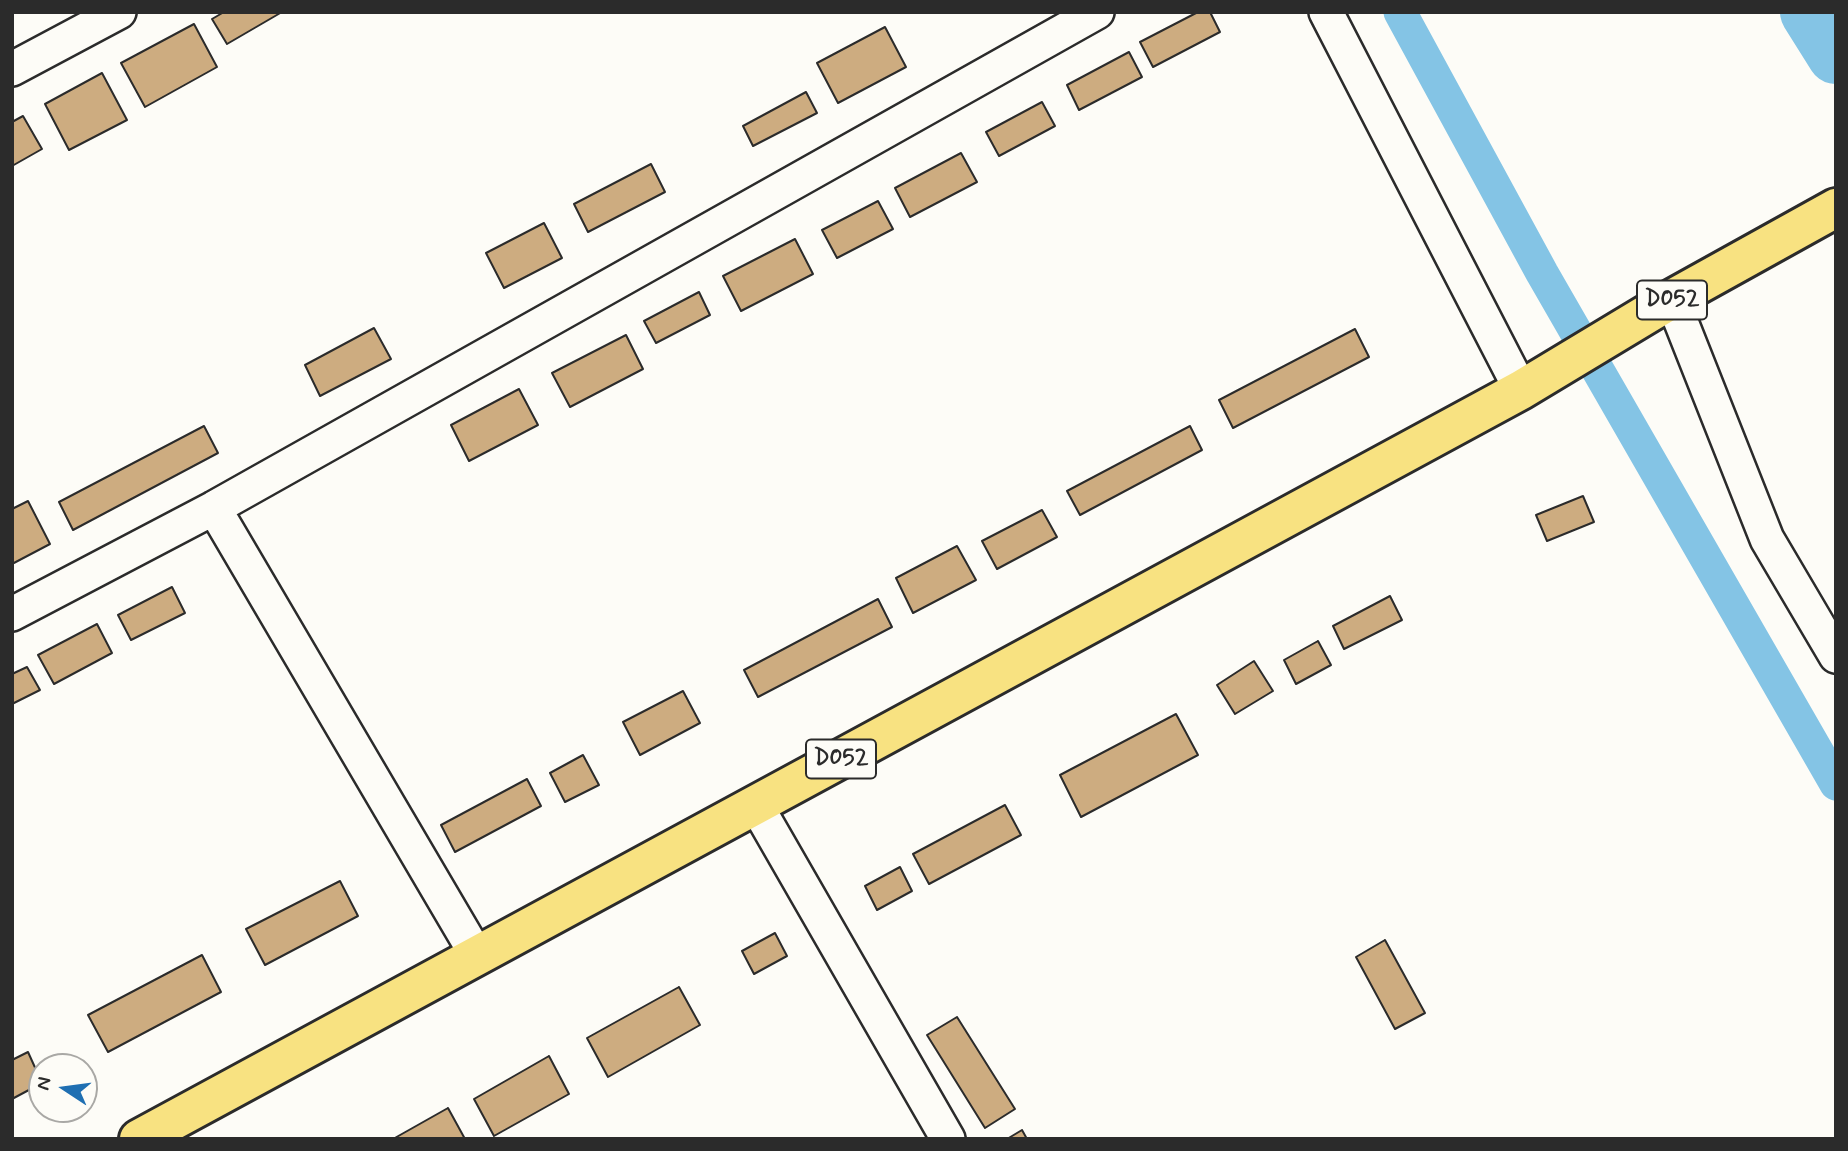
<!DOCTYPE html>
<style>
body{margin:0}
#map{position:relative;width:1848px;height:1151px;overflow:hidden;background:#fdfcf7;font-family:Mynerve,sans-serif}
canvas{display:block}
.frame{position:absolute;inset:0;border:14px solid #2b2b2b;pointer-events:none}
.north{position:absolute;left:28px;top:1053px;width:70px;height:70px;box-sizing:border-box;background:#fdfcf7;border:2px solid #a9a8a5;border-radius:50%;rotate:283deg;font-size:19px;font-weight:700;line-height:28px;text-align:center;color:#2b2b2b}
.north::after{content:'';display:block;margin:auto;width:24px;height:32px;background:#1f6fb2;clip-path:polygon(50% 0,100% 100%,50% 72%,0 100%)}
</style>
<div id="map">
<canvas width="1848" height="1151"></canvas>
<div class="frame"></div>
<div class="north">N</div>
</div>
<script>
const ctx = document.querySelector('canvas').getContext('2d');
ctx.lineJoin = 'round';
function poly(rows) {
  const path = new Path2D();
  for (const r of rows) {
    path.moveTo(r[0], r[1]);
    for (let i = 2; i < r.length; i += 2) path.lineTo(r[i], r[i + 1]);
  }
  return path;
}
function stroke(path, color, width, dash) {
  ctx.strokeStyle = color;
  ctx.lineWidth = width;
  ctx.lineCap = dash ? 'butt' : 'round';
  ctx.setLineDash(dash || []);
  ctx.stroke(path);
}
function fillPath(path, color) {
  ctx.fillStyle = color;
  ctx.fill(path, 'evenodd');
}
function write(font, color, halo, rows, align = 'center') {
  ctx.font = font + ' Mynerve,sans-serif';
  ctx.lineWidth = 5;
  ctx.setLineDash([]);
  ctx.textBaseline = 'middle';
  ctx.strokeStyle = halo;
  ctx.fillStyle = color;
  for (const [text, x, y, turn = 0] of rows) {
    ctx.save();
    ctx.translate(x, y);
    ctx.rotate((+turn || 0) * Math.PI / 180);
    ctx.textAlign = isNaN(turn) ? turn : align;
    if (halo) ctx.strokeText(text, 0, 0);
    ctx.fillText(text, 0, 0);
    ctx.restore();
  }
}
const canal = poly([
 [1400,12,1542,273,1836,784]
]);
const river = poly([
 [1809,12,1836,55]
]);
const building = poly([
 [224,12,282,12,227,44,212,19,224,12],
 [1198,12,1210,12,1220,32,1153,67,1140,42,1198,12],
 [194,24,217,67,145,107,121,63,194,24],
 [885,27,906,67,838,103,817,63,885,27],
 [1129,52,1142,77,1079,110,1067,85,1129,52],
 [102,73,127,120,69,150,45,104,102,73],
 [806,92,817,113,753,146,743,126,806,92],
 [1042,102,1055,126,999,156,986,132,1042,102],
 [23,116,42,149,12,166,12,122,23,116],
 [961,153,977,182,910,217,895,188,961,153],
 [651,164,665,192,588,232,574,204,651,164],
 [878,201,893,229,837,258,822,230,878,201],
 [544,223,562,258,504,288,486,253,544,223],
 [795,239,813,274,741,311,723,276,795,239],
 [699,292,710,315,656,343,644,321,699,292],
 [374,328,391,359,320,396,305,365,374,328],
 [1355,329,1369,357,1233,428,1219,400,1355,329],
 [626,335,643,369,570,407,552,373,626,335],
 [519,389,538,425,469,461,451,425,519,389],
 [204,426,218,453,73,530,59,502,204,426],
 [1190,426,1202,450,1080,515,1067,491,1190,426],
 [1583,496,1594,522,1547,541,1536,515,1583,496],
 [28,501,50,544,12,564,12,509,28,501],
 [1042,510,1057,537,997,569,982,541,1042,510],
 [957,546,976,580,913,613,896,578,957,546],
 [172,587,185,613,131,640,118,615,172,587],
 [1390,596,1402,620,1344,649,1333,626,1390,596],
 [878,599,892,627,758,697,744,670,878,599],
 [97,624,112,653,54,684,38,655,97,624],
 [1318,641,1331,665,1296,684,1284,660,1318,641],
 [1254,661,1273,691,1235,714,1217,685,1254,661],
 [27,667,40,690,12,704,12,674,27,667],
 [683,691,700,723,640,755,623,722,683,691],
 [1176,714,1198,755,1081,817,1060,775,1176,714],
 [583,755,599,785,565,802,550,773,583,755],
 [527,779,541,806,455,852,441,825,527,779],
 [1005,805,1021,835,929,884,913,854,1005,805],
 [900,867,912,891,877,910,865,886,900,867],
 [340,881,358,916,265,965,246,929,340,881],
 [775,933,787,956,754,974,742,951,775,933],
 [1385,940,1425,1013,1395,1029,1356,957,1385,940],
 [202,955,221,992,108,1052,88,1015,202,955],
 [679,987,700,1025,608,1077,587,1038,679,987],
 [957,1017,1015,1109,985,1128,927,1035,957,1017],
 [28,1052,42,1083,12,1099,12,1060,28,1052],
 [549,1056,569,1094,494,1136,474,1099,549,1056],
 [448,1108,465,1139,393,1139,448,1108],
 [1022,1130,1027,1139,1007,1139,1022,1130]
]);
const street = poly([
 [1326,12,1521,390],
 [12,69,119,12],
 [1672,299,1767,539,1836,656],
 [214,508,476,954],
 [12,614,214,508,1097,12],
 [756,805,948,1139]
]);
const primary = poly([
 [139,1139,1521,390,1672,299,1836,208]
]);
const shields = [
 [1672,300,70],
 [841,759,70]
];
const shieldNames = [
 ["D052",1672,300],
 ["D052",841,759]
];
stroke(canal, '#84c4e5', 33);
stroke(river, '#84c4e5', 58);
fillPath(building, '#cdac80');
stroke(building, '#2b2b2b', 2);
stroke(street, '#2b2b2b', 38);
stroke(primary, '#2b2b2b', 44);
stroke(street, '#fdfcf7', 33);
stroke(primary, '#f8e281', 38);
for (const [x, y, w] of shields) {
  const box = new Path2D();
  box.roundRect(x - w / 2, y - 19.5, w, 39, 5);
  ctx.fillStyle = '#fdfcf7';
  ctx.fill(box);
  stroke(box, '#2b2b2b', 2);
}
write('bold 23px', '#2b2b2b', null, shieldNames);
</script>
